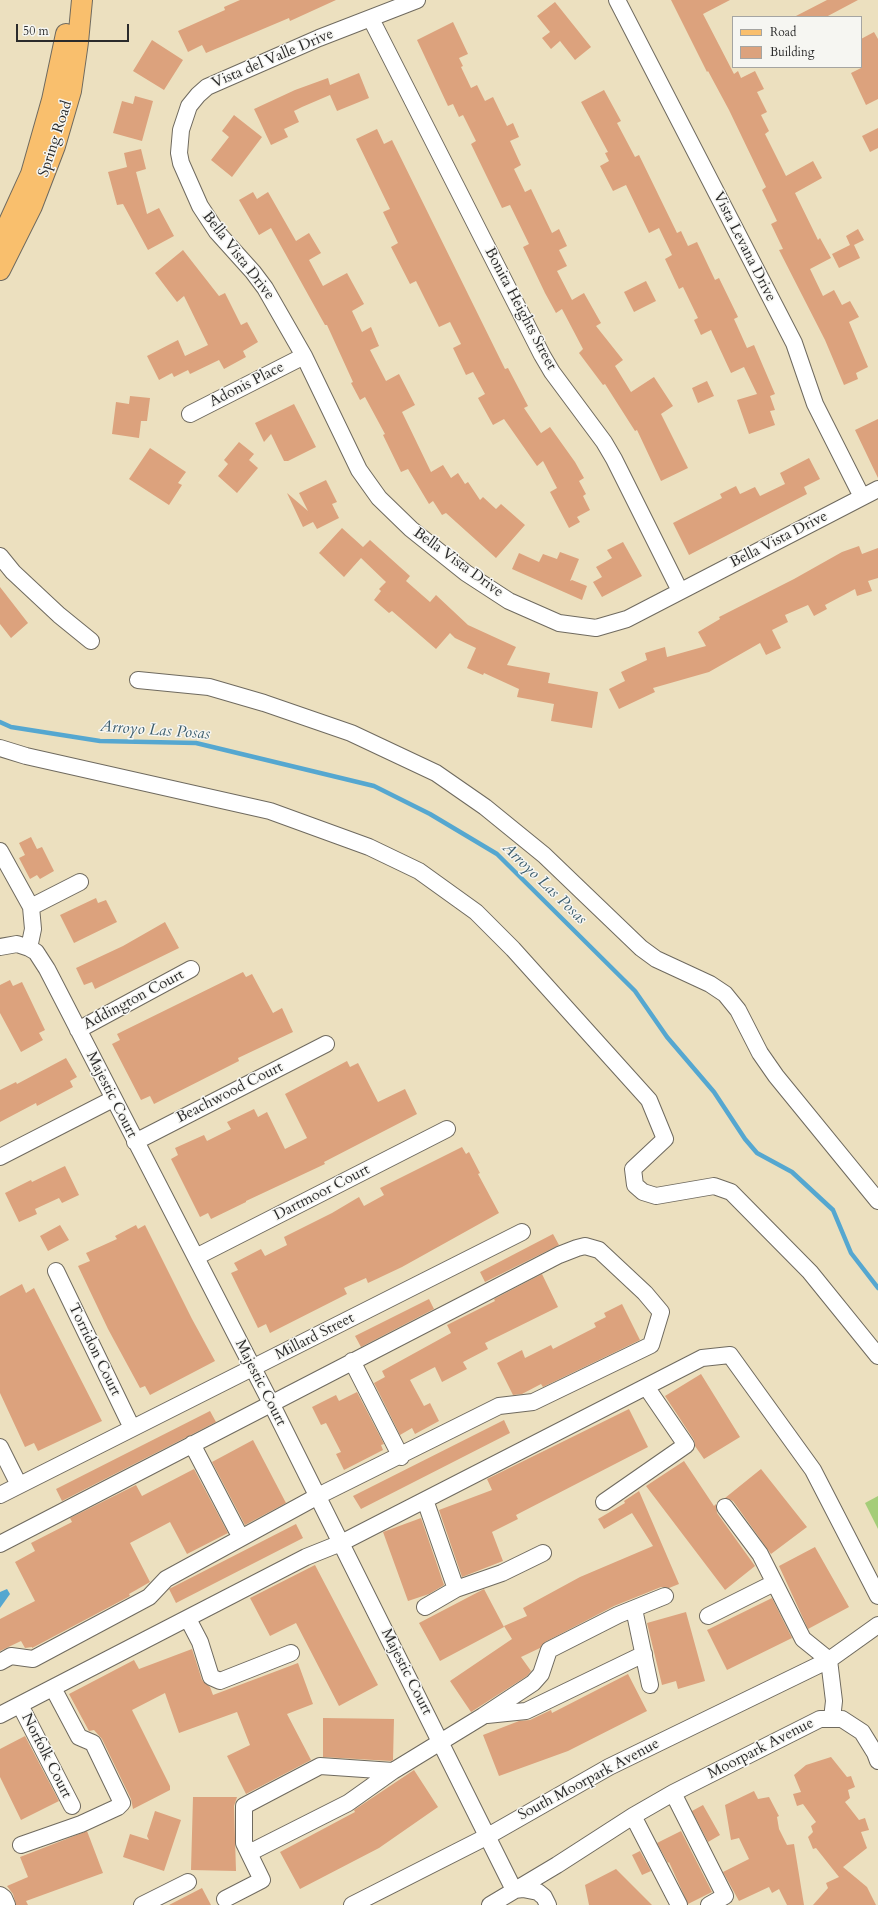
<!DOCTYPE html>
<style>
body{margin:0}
#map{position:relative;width:878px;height:1905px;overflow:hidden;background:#ece0bf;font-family:Cardo,serif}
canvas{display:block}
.legend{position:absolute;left:732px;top:16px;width:130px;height:52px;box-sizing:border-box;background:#f6f6f2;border:1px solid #a5a5a2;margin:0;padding:5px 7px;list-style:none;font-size:12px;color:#2b2b2b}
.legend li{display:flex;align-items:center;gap:8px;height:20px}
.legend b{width:20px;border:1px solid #a5a5a2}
.scale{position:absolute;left:16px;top:24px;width:113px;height:18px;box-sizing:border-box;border:2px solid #2b2b2b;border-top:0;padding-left:5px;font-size:12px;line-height:14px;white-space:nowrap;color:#2b2b2b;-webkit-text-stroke:3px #f6f6f2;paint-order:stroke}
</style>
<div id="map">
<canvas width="878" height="1905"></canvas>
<ul class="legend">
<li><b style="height:5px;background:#f9bf6d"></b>Road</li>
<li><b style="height:11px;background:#dca27d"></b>Building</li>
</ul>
<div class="scale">50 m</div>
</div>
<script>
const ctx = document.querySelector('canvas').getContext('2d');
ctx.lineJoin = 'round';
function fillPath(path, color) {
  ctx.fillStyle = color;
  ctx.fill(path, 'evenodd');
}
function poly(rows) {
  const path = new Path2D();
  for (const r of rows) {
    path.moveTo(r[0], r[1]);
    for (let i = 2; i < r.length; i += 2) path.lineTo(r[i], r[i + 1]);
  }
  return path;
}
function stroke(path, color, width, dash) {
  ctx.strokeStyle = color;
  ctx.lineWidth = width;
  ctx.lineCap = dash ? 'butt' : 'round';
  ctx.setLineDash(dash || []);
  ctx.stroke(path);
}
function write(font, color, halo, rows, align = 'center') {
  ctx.font = font + ' Cardo,serif';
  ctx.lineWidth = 3;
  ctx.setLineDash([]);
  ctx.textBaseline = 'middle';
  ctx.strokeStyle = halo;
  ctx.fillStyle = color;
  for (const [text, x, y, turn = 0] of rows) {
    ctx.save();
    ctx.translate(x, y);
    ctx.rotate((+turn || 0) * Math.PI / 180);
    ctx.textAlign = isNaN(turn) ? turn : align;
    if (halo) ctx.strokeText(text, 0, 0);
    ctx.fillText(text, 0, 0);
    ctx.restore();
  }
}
const green = poly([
 [878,1496,878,1529,865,1503]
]);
const water = poly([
 [7,1589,10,1594,0,1608,0,1592]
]);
const stream = poly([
 [0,722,11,727,100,741,196,743,374,786,430,814,497,854,635,991,667,1037,714,1092,745,1139,757,1153,792,1172,833,1210,851,1253,878,1288]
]);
const building = poly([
 [240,0,336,0,290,21,289,18,206,53,202,45,188,52,178,31,225,10,224,7],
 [671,0,730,0,703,14,734,74,738,71,741,78,755,71,764,89,757,92,767,112,761,115,769,131,765,134,786,176,813,161,822,178,795,193,818,240,820,238,831,258,810,269,823,296,834,290,842,305,850,301,859,317,849,322,868,367,856,373,858,379,844,385,825,340,779,250,783,249,771,224,777,221,762,190,766,187,729,110,708,71,707,72],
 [827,0,858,0,826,17,794,17],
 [555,2,591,47,575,60,560,41,551,49,542,38,550,32,537,16],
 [453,22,468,54,459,58,463,66,461,67,471,88,477,85,485,101,493,97,507,126,513,123,519,137,510,141,521,165,514,169,525,192,531,189,552,233,559,229,567,246,559,250,567,266,557,271,572,300,584,293,601,323,596,326,623,360,615,366,631,392,654,377,673,406,661,414,688,468,661,481,637,430,635,431,605,384,603,385,579,353,583,349,562,309,556,313,545,293,523,247,529,244,510,205,502,208,471,144,476,141,463,115,459,117,453,104,448,106,417,40],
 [874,32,878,39,878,99,866,105,851,73,861,68,861,39],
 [152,40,183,60,164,90,133,71],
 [359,73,369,98,337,111,330,95,302,107,294,111,299,122,284,129,288,137,271,145,254,109,295,90,328,78,330,85],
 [604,90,621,121,617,123,635,157,639,155,677,233,681,231,688,246,697,242,715,280,719,278,738,317,734,319,747,348,754,345,775,394,770,396,775,410,770,411,775,425,749,434,737,400,757,394,744,367,731,373,711,330,701,335,694,320,698,318,683,287,679,289,665,259,672,255,659,228,649,233,626,185,613,191,600,166,609,161,605,153,608,152,581,102],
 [135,96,153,101,142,141,113,133,122,101,133,104],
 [234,115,262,137,232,177,211,160,229,137,222,131],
 [878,128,878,148,870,152,862,136],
 [377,129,384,144,392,140,505,369,508,368,528,406,524,408,541,433,550,427,575,462,584,478,579,481,586,494,583,496,590,510,577,517,580,522,569,528,550,492,557,488,543,461,537,466,504,419,493,425,478,398,485,394,473,372,466,375,453,348,461,344,450,322,439,327,416,281,410,284,391,247,398,243,383,212,390,209,356,139],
 [141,149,146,169,136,172,147,214,159,208,174,236,148,250,123,204,117,205,108,172,127,167,124,153],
 [253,192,257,199,268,192,296,241,309,233,321,253,309,260,323,286,347,273,364,304,352,311,362,332,371,327,379,346,370,350,386,381,399,374,415,405,402,412,431,472,443,465,451,478,458,473,465,484,468,482,480,500,483,497,496,509,501,504,525,525,496,558,446,513,442,515,433,501,429,504,408,469,401,472,383,435,385,434,365,397,360,400,351,383,353,382,327,325,325,325,271,228,259,235,239,200],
 [858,229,864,240,854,245,860,258,839,268,832,254,850,245,846,236],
 [183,250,219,296,225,293,241,325,247,322,258,342,243,351,246,357,224,369,219,360,190,374,188,370,174,377,172,373,159,380,147,356,178,340,185,356,208,345,184,296,177,302,155,273],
 [646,281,656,301,634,312,624,292],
 [707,381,714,396,698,403,692,388],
 [130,396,150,398,147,421,141,421,139,438,112,434,116,402,129,404],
 [294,404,316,447,288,461,284,461,271,434,264,442,255,423],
 [878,419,878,478,855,430],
 [239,442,254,454,249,460,258,468,237,493,218,476,228,464,224,460],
 [150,448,186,472,178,483,182,485,169,505,129,479],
 [809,458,820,479,804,487,807,494,689,555,673,523,722,498,720,494,736,486,740,494,755,487,760,496,785,484,780,473],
 [326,480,337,502,332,504,339,518,317,529,313,522,303,527,287,493,308,511,299,493],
 [342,528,363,547,370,540,410,576,406,581,430,602,436,595,468,625,516,647,507,665,550,673,548,683,598,692,592,728,551,721,554,704,517,697,519,689,484,673,483,675,467,668,476,648,455,638,450,633,436,649,392,611,389,613,374,600,381,591,379,589,386,582,361,558,344,577,319,553],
 [623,542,642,576,602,597,593,582,602,577,596,567,612,558,607,550],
 [859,546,862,554,878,548,878,578,868,581,872,591,857,596,855,589,825,605,827,609,814,616,808,605,785,615,788,622,772,630,781,648,766,655,760,643,709,672,653,688,655,692,619,709,609,689,625,681,621,672,647,660,645,653,665,647,667,657,706,646,698,632,720,619,719,617,794,579,842,552],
 [560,552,579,559,570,581,572,580,587,586,582,600,512,569,519,553,539,562,543,554,557,559],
 [0,587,28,623,11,638,0,624],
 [31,837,37,849,42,847,54,871,40,879,37,875,30,879,19,858,25,855,19,843],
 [96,898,98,903,106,900,117,922,74,943,60,915],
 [165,922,179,948,95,989,92,982,84,985,76,968,123,946],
 [243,972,246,977,252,974,273,1013,282,1008,293,1032,238,1058,239,1061,154,1104,150,1096,141,1100,112,1044,120,1040,117,1034],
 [10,980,13,986,22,982,45,1030,39,1033,43,1040,21,1052,0,1013,0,985],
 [66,1058,77,1077,70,1081,73,1087,37,1106,36,1103,0,1122,0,1090,16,1082,17,1084],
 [347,1061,350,1067,358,1063,378,1102,405,1089,417,1114,324,1162,325,1164,246,1201,246,1202,211,1219,208,1213,200,1217,171,1159,178,1155,175,1148,204,1135,207,1141,231,1129,227,1122,254,1109,258,1117,267,1112,285,1149,307,1138,285,1094],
 [462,1147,466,1154,469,1152,480,1173,478,1174,499,1213,402,1267,368,1283,366,1278,344,1288,347,1294,270,1333,266,1324,258,1328,231,1273,238,1270,234,1263,261,1249,265,1256,287,1245,284,1237,332,1213,359,1197,364,1206,384,1195,380,1188],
 [65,1166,79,1195,62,1203,59,1198,35,1209,37,1214,19,1222,5,1193,31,1180,32,1182],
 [60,1225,69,1240,48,1251,40,1236],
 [136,1225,138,1229,145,1225,192,1319,215,1361,150,1395,145,1386,140,1388,108,1329,78,1266,90,1261,86,1253,117,1239,115,1236],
 [553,1234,559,1245,485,1282,480,1272],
 [542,1274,558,1307,485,1343,488,1349,463,1362,467,1369,442,1382,435,1367,410,1380,424,1406,430,1403,439,1421,415,1434,412,1428,400,1435,374,1383,385,1377,382,1371,451,1333,447,1325,495,1301,494,1299],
 [22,1284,26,1293,34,1288,102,1421,38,1451,34,1443,25,1447,0,1393,0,1296],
 [429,1299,434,1309,361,1347,355,1336],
 [622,1304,640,1340,543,1387,541,1384,522,1394,513,1395,497,1363,522,1350,525,1358,551,1345,553,1349,596,1327,594,1323,606,1317,604,1313],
 [701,1374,740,1437,704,1459,695,1446,694,1440,665,1396],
 [357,1392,384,1444,381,1445,383,1450,344,1470,336,1454,341,1452,326,1423,321,1425,312,1407,336,1395,339,1401],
 [629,1409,648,1447,516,1515,518,1519,492,1532,503,1561,462,1577,439,1510,492,1490,487,1479],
 [210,1411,216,1422,62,1501,56,1489],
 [504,1420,510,1433,361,1509,353,1496],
 [253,1440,286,1503,245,1525,212,1462],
 [684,1461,714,1506,716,1504,717,1513,755,1566,725,1590,646,1486],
 [194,1469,228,1533,187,1554,170,1522,130,1543,150,1582,129,1594,130,1596,32,1648,32,1647,25,1648,21,1641,0,1651,0,1619,35,1601,15,1562,35,1551,31,1543,72,1522,70,1518,136,1485,142,1496],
 [761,1469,807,1527,771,1554,733,1501,725,1498],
 [639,1491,679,1584,669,1588,661,1587,614,1606,545,1642,540,1648,521,1657,531,1671,527,1676,471,1712,450,1681,512,1639,504,1626,527,1616,523,1608,580,1577,653,1546,632,1513,604,1529,598,1519,625,1503,624,1501],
 [421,1518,444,1585,429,1594,408,1601,383,1532],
 [296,1524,303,1538,176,1603,169,1589],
 [815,1547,849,1607,808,1629,779,1566],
 [315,1565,378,1685,339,1706,296,1623,270,1636,250,1598],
 [484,1589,504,1627,440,1661,419,1623],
 [772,1598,792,1638,727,1670,707,1630],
 [686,1612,705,1681,678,1689,676,1681,662,1685,647,1623],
 [192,1649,202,1680,210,1687,213,1695,298,1663,313,1704,287,1714,311,1760,246,1794,227,1756,250,1745,237,1712,179,1733,165,1693,132,1710,170,1786,170,1790,133,1809,131,1799,102,1739,94,1730,89,1731,69,1694,134,1660,139,1669],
 [628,1674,647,1711,568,1751,499,1776,483,1735,519,1721,530,1720,551,1710,552,1713],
 [323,1718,394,1719,393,1760,391,1761,323,1757],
 [25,1736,59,1801,21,1820,0,1777,0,1749],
 [831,1757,847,1777,851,1776,855,1787,848,1790,850,1798,845,1802,859,1820,865,1818,869,1830,861,1832,867,1848,843,1867,867,1887,876,1905,813,1905,828,1888,826,1883,839,1877,816,1848,813,1849,808,1837,813,1832,811,1826,816,1822,803,1804,797,1806,793,1794,801,1792,794,1775,806,1765],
 [414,1770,438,1807,379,1848,300,1889,280,1852,355,1812,354,1810],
 [754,1791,758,1799,769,1797,779,1816,777,1817,779,1829,787,1845,794,1844,804,1905,787,1905,779,1889,772,1893,769,1887,739,1901,723,1872,749,1859,739,1838,731,1840,725,1805],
 [193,1797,237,1797,234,1806,236,1871,191,1870],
 [703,1805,720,1835,708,1842,692,1811],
 [155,1811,181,1820,164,1871,123,1857,130,1834,149,1840,147,1836],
 [87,1831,103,1873,26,1901,28,1905,16,1905,13,1894,7,1886,28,1877,20,1857],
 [681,1831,712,1892,688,1904,669,1862,668,1863,657,1843],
 [640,1851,651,1871,642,1875,632,1855],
 [616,1869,652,1905,589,1905,585,1885],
 [202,1888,211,1905,169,1905]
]);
const minor = poly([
 [417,0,319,38,207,87,198,95,189,106,181,130,179,153,181,163,200,206,217,232,253,272,265,288,304,356,359,470,379,498,411,529,466,573,509,601,559,623,596,628,627,619,878,489],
 [617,0,794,343,815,404,862,497],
 [371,19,542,355,552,372,604,442,614,459,680,591],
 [190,414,304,356],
 [0,556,13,572,59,615,91,641],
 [138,680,209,687,264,703,351,733,436,773,485,807,544,855,641,948,656,959,710,984,725,994,738,1010,760,1053,776,1076,878,1201],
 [0,748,26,756,270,811,369,847,419,871,476,912,513,949,649,1100,665,1139,633,1169,635,1185,643,1192,656,1196,714,1186,731,1192,810,1272,878,1356],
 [0,851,31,907,33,929,29,948],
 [31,907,80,882],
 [0,947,17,944,29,948,36,952,47,969,271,1403,514,1890],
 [78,1030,191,969],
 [135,1142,326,1044],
 [0,1157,113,1099],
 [196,1257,447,1129],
 [56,1271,132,1428],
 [352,1361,401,1457],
 [192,1444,241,1538],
 [0,1447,19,1485],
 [0,1495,522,1232],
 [425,1500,456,1589],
 [604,1502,686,1445,647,1388],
 [725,1507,760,1554,803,1639,829,1660,834,1701,832,1719],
 [0,1544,559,1255,577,1248,585,1246,599,1250,645,1293,661,1312,651,1345,533,1402,499,1406,318,1496,166,1579,149,1597,33,1659,11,1656,0,1662],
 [425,1607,456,1589,502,1573,543,1553],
 [634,1609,650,1685],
 [708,1616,774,1583],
 [188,1619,200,1642,211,1677,220,1681,291,1653],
 [20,1705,72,1806],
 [0,1715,306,1557,341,1543,702,1358,730,1355,813,1470,878,1596],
 [487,1715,526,1711,644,1654],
 [673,1793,725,1896,709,1905],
 [633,1816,679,1905],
 [21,1845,81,1824,118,1807,122,1803,93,1743,79,1737,53,1688],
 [249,1853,348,1803,393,1771,483,1716,533,1683,541,1674,549,1650,618,1615,665,1596],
 [514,1890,523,1889,538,1892,544,1897,548,1905],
 [0,1895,4,1898,7,1905],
 [225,1899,262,1880,244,1843,244,1806,320,1766,393,1771],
 [142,1905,188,1882],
 [352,1905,488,1836,609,1767,829,1660,878,1625],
 [490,1905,557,1865,633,1816,673,1793,820,1719,842,1719,862,1732,875,1753,878,1761]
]);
const major = poly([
 [0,242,31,174,52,100,66,34],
 [0,270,32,206,55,146,71,91,78,42,82,0]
]);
const streetNames = [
 ["Vista del Valle Drive",273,59,-23],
 ["Spring Road",56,139,-72],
 ["Vista Levana Drive",744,247,63],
 ["Bella Vista Drive",238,256,52],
 ["Bonita Heights Street",520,309,62],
 ["Adonis Place",247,385,-27],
 ["Bella Vista Drive",779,540,-27],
 ["Bella Vista Drive",458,563,36],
 ["Addington Court",134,1000,-28],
 ["Beachwood Court",230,1093,-27],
 ["Majestic Court",111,1095,63],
 ["Dartmoor Court",322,1193,-27],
 ["Millard Street",315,1337,-27],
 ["Torridon Court",94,1350,64],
 ["Majestic Court",260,1383,63],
 ["Majestic Court",406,1672,63],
 ["Moorpark Avenue",761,1749,-27],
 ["Norfolk Court",46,1756,63],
 ["South Moorpark Avenue",589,1780,-28]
];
const waterNames = [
 ["Arroyo Las Posas",155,731,4],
 ["Arroyo Las Posas",544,884,44]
];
fillPath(green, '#a5cd79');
fillPath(water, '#55a7d0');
stroke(stream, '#55a7d0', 4.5);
fillPath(building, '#dca27d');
stroke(minor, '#6f6a5f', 18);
stroke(major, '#6f6a5f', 22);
stroke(minor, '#fff', 16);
stroke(major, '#f9bf6d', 20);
write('15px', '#2b2b2b', '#f6f6f2', streetNames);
write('italic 16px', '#3c5d6d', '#f6f6f2', waterNames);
</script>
